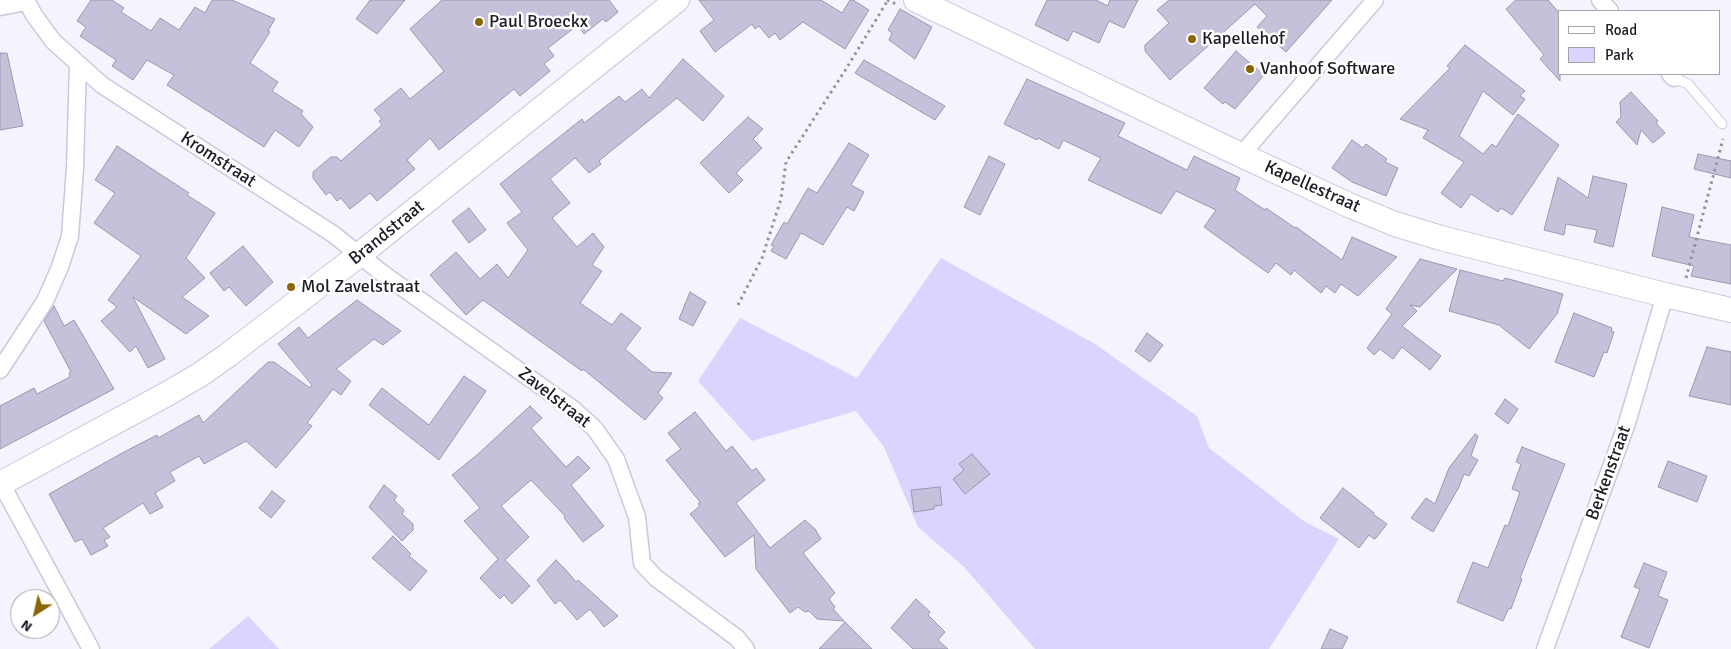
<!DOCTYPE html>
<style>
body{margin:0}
#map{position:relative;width:1731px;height:649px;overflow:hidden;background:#f5f3fe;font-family:Signika,sans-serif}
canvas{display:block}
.legend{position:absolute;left:1558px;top:10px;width:162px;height:65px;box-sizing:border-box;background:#fff;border:1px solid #a5a4a7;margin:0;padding:6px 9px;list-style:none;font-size:15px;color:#1d1b24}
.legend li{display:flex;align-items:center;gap:10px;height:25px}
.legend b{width:25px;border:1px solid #a5a4a7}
.north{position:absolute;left:10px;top:589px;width:50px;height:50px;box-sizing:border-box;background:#fff;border:1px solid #a5a4a7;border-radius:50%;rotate:215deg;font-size:14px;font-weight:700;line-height:20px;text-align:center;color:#1d1b24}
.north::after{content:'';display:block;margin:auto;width:18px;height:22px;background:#896604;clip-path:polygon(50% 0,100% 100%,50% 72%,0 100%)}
</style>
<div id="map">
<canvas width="1731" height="649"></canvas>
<ul class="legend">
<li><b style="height:6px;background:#fff"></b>Road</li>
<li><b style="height:14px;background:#dcd3ff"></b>Park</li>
</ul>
<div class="north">N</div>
</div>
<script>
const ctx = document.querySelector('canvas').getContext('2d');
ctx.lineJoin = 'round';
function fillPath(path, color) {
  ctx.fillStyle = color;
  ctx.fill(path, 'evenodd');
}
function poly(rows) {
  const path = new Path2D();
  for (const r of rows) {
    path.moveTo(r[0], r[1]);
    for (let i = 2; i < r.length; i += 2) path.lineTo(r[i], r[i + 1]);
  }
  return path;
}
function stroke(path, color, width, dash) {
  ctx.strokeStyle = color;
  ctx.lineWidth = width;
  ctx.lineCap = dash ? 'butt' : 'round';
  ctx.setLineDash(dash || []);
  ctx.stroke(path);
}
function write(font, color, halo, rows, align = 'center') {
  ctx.font = font + ' Signika,sans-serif';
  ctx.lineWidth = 5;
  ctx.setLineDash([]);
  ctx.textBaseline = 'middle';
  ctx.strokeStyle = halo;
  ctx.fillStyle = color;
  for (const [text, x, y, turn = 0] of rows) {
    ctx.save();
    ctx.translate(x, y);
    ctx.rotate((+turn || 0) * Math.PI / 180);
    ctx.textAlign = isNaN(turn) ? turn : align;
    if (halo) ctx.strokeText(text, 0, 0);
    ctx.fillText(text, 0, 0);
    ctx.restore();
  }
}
const green = poly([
 [941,258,1095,344,1197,416,1209,448,1305,522,1339,539,1269,649,1035,649,964,567,918,527,884,447,856,411,752,441,698,381,740,318,857,378],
 [248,616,279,649,209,649]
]);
const building = poly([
 [91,0,112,0,124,8,121,12,151,31,160,18,179,30,195,7,205,13,212,0,232,0,275,19,268,31,270,32,250,63,278,82,272,91,303,111,301,114,313,127,299,147,275,130,264,147,167,85,174,75,147,60,133,80,112,66,116,60,80,36,86,27,77,21,91,0],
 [370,0,405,0,377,34,356,19,370,0],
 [442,0,609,0,618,12,606,22,603,19,584,34,578,25,548,48,554,56,544,64,550,71,520,96,514,89,439,150,430,138,407,160,415,169,377,201,370,193,350,209,341,198,337,201,330,192,326,195,313,178,313,172,331,157,337,157,341,161,382,125,379,121,382,119,374,110,401,88,410,99,444,71,410,29,442,0],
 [699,0,821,0,842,13,850,0,853,0,869,10,845,49,803,22,780,40,775,33,769,38,759,26,755,29,752,24,715,52,700,31,714,20,699,0],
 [1047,0,1096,0,1108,6,1110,0,1138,0,1124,28,1109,21,1099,43,1073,31,1068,41,1035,25,1047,0],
 [1169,0,1332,0,1286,52,1257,27,1267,16,1255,4,1170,80,1145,51,1145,45,1169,23,1157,10,1169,0],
 [1516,0,1548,0,1560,14,1560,81,1540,59,1544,55,1506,9,1516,0],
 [900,9,932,27,915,59,889,40,892,33,888,30,900,9],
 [1465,45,1525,91,1520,96,1525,99,1513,115,1483,91,1459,136,1483,154,1492,144,1496,147,1518,114,1559,145,1512,215,1501,208,1498,212,1471,194,1461,208,1441,193,1464,162,1423,138,1428,130,1400,119,1450,68,1447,66,1465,45],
 [1236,51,1264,75,1235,109,1225,102,1223,104,1204,88,1236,51],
 [0,53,7,53,23,126,0,130,0,53],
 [683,59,724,96,703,121,677,98,611,151,599,161,601,164,589,173,575,158,550,179,570,203,552,218,577,247,593,233,604,247,592,265,602,271,580,303,612,325,621,313,641,328,625,349,652,372,672,373,658,393,663,398,645,420,583,369,582,371,483,300,466,315,430,275,456,252,480,279,497,264,508,278,528,250,507,223,522,212,500,184,582,119,584,123,619,96,625,102,642,89,649,98,683,59],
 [864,60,945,106,935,120,855,73,864,60],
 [1027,79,1125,123,1118,136,1187,170,1194,156,1240,178,1235,190,1265,210,1266,208,1295,228,1296,227,1342,260,1352,237,1397,257,1358,296,1341,284,1335,293,1326,286,1321,293,1294,270,1291,275,1276,263,1268,273,1204,227,1216,210,1176,191,1161,214,1088,180,1101,158,1063,140,1059,149,1038,138,1037,140,1004,124,1027,79],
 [1631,92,1658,121,1656,123,1665,133,1653,143,1641,130,1637,145,1616,122,1621,117,1620,102,1631,92],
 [748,117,763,129,753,139,762,148,736,173,743,180,729,193,700,163,748,117],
 [1352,140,1363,148,1366,144,1387,159,1385,162,1398,168,1386,196,1352,182,1332,168,1352,140],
 [849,143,869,155,851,185,864,192,854,211,847,207,823,245,801,233,786,259,771,251,774,246,771,245,784,222,787,224,808,188,817,193,849,143],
 [117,146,189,193,187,195,215,213,186,258,205,278,182,297,209,316,186,334,133,297,165,359,148,368,136,346,130,352,101,321,117,307,108,300,141,256,94,223,115,193,95,180,117,146],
 [1698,154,1731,161,1731,178,1694,169,1698,154],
 [989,156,1005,164,980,215,964,207,989,156],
 [1593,176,1627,184,1613,247,1594,242,1597,230,1566,224,1564,235,1544,230,1558,177,1588,198,1593,176],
 [1662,207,1694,215,1689,237,1731,245,1731,284,1691,276,1694,266,1652,256,1662,207],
 [469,208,486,230,469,243,452,221,469,208],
 [243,246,273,282,246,306,229,287,224,291,210,273,243,246],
 [1420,259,1457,269,1420,307,1410,305,1417,311,1402,326,1441,356,1430,370,1402,347,1393,359,1380,349,1374,355,1367,348,1392,314,1386,309,1420,259],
 [1460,270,1503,281,1505,278,1563,294,1557,314,1529,349,1499,325,1449,311,1460,270],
 [690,292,706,302,693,326,679,319,690,292],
 [357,300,401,331,383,345,374,339,336,369,351,381,341,395,333,389,307,423,312,426,276,468,246,441,204,464,199,456,170,472,175,481,155,493,163,507,150,514,143,503,103,528,110,537,104,540,108,546,91,555,82,539,75,542,49,494,124,452,157,435,158,438,199,415,203,423,268,362,274,362,310,388,312,385,278,344,299,327,308,338,357,300],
 [54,306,64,326,74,320,114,389,0,449,0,406,34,388,37,394,70,377,69,373,71,372,44,321,54,306],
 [1574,313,1612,328,1611,331,1614,332,1607,353,1604,352,1594,377,1555,362,1574,313],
 [1147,333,1163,345,1150,362,1135,351,1147,333],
 [1707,347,1731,352,1731,405,1689,396,1707,347],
 [464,376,486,391,439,460,369,405,382,388,429,425,464,376],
 [1505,399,1518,409,1508,424,1495,414,1505,399],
 [530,406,542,418,531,428,566,467,578,456,590,468,571,485,604,526,583,542,564,518,565,516,531,480,501,506,529,537,505,560,530,586,512,604,504,595,500,599,480,578,498,559,464,521,480,508,452,475,477,455,530,406],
 [695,412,726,451,732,446,752,471,756,468,765,480,736,503,770,548,805,520,815,529,821,539,803,553,835,593,829,599,835,607,833,609,844,621,817,619,809,611,805,612,798,607,790,613,756,569,754,535,725,557,690,514,700,506,698,504,700,502,666,460,681,449,668,433,695,412],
 [1475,434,1478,436,1471,456,1478,460,1469,476,1464,474,1459,487,1433,532,1411,518,1426,498,1435,504,1449,468,1475,434],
 [1522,447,1565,464,1520,578,1522,579,1511,609,1509,608,1503,621,1457,602,1473,562,1488,568,1505,525,1508,526,1520,492,1512,489,1521,464,1516,462,1522,447],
 [972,454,990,474,965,494,953,479,964,470,959,464,972,454],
 [1668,461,1707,476,1697,502,1658,487,1668,461],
 [384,485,397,496,394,500,404,510,402,514,413,524,413,530,402,541,369,507,384,485],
 [940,487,942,505,934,506,934,509,914,512,911,490,940,487],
 [1343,488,1374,513,1373,514,1387,524,1376,538,1374,539,1369,535,1359,548,1320,518,1343,488],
 [272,491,285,501,271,518,259,508,272,491],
 [393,536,411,554,409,556,427,571,410,591,372,558,393,536],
 [556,560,566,570,576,582,578,580,618,616,604,627,590,609,577,620,560,600,555,604,537,580,556,560],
 [1644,563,1667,572,1658,596,1668,600,1649,648,1621,637,1640,589,1634,587,1644,563],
 [916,599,930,612,928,615,945,632,938,640,948,649,913,649,891,628,916,599],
 [845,622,872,649,819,649,845,622],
 [1330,629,1348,637,1342,649,1321,649,1330,629]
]);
const path = poly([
 [887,0,896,4],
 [1686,278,1723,139],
 [738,305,762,258,781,199,786,162,846,69,888,0]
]);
const lane = poly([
 [1674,78,1688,84,1722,124]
]);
const street = poly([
 [26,0,34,15,53,41,102,85,333,234,382,273,573,409,595,429,616,459,637,517,642,563,656,578,737,638,746,649],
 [1600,0,1610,11],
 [0,7,26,2],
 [1670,74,1674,78],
 [1241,155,1375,0],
 [0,370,45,301,60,267,70,236,75,168,78,64],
 [1,483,91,649],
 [1545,649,1627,423,1665,295]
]);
const secondary = poly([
 [916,0,1241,155,1351,206,1395,224,1441,238,1665,295,1731,310],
 [0,484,167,394,201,374,228,355,359,255,677,0]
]);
const markers = [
 [479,22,5,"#896604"],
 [1192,39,5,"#896604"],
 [1250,69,5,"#896604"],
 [291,287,5,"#896604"]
];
const poiNames = [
 ["Paul Broeckx",489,22],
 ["Kapellehof",1202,39],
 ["Vanhoof Software",1260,69],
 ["Mol Zavelstraat",301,287]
];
const streetNames = [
 ["Kromstraat",218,160,33],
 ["Kapellestraat",1312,187,24],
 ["Brandstraat",387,233,-39],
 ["Zavelstraat",554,398,38],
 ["Berkenstraat",1609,473,-70]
];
fillPath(green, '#dcd3ff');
fillPath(building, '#c6c1db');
stroke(building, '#9c97b0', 1);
stroke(lane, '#ccc7e1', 11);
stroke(street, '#ccc7e1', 19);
stroke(secondary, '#ccc7e1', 26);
stroke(path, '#94929c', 3, [2.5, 4]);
stroke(lane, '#fff', 9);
stroke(street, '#fff', 16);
stroke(secondary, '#fff', 24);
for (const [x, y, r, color] of markers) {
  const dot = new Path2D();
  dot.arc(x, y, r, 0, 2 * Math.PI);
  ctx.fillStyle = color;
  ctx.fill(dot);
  stroke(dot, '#fff', 2);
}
write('18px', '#1d1b24', '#fff', poiNames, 'left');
write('18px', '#1d1b24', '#fff', streetNames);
</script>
